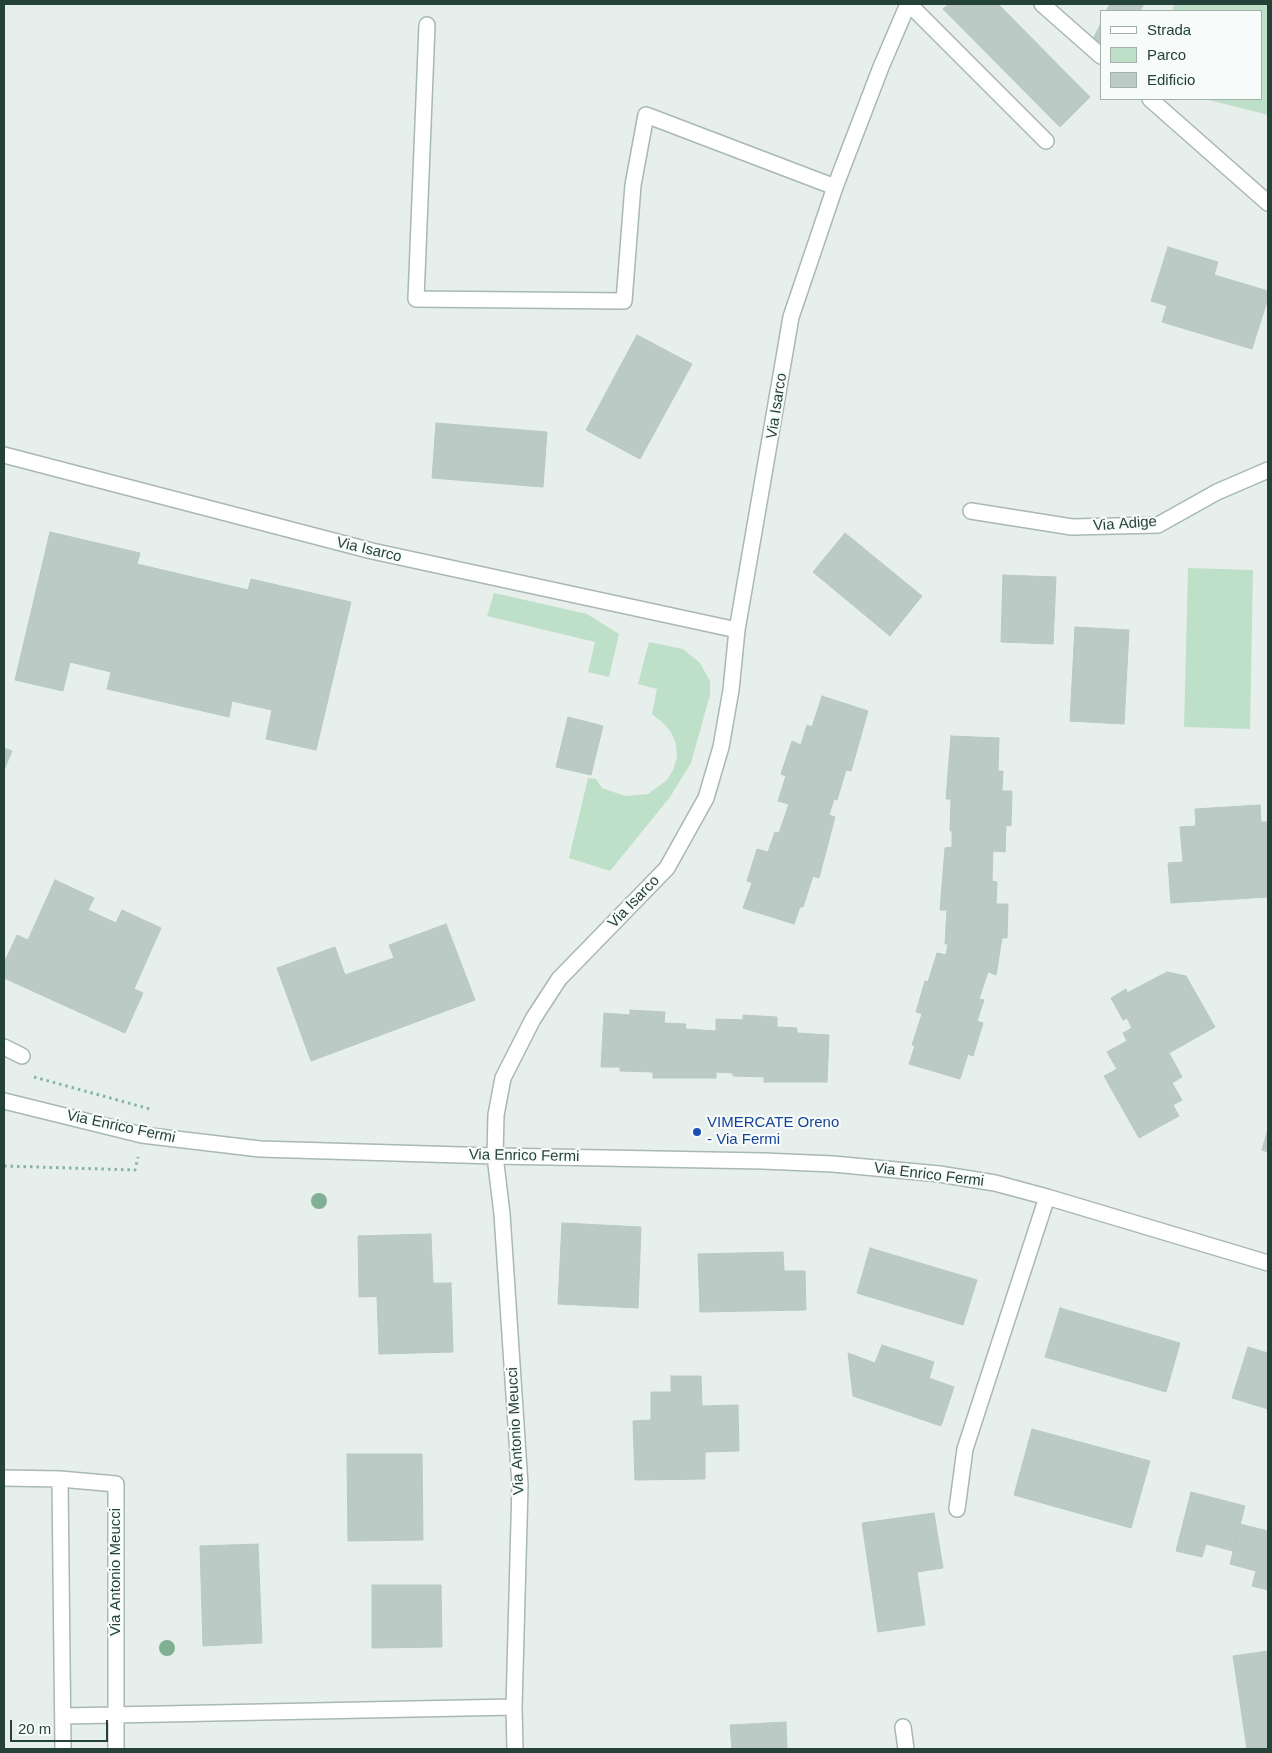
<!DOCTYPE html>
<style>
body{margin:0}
#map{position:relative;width:1272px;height:1753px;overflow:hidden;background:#e6efeb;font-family:Helvetica,sans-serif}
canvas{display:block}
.frame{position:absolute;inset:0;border:5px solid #24423a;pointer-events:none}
.legend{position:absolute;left:1100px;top:10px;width:162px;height:90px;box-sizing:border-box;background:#f7fbf9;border:1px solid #a3b1ad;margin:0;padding:6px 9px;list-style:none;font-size:15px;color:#24423a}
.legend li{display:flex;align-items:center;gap:10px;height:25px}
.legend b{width:25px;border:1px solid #a3b1ad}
.scale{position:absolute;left:10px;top:1720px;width:98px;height:22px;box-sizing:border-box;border:2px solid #24423a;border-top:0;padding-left:6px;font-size:15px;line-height:18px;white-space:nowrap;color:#24423a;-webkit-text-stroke:4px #f7fbf9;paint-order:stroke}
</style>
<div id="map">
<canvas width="1272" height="1753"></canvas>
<div class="frame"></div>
<ul class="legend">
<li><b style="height:6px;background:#fff"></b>Strada</li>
<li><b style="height:14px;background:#bfe0c8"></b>Parco</li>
<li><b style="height:14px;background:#bbcac4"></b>Edificio</li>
</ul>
<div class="scale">20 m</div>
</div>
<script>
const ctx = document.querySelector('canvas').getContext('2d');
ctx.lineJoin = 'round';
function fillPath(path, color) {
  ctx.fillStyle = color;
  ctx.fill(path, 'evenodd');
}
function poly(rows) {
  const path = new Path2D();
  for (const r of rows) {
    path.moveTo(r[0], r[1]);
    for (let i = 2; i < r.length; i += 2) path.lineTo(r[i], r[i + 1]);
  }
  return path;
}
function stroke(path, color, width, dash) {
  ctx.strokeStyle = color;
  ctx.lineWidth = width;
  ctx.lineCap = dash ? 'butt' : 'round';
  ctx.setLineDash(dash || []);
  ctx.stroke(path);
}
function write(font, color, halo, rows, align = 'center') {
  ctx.font = font + ' Helvetica,sans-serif';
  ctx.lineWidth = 4.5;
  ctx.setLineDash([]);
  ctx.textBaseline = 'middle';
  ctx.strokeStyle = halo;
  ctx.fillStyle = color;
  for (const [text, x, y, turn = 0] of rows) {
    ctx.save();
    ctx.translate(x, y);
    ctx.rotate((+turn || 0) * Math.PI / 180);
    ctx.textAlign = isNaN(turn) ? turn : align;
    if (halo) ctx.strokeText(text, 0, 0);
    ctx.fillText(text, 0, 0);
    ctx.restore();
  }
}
const green = poly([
 [1174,4,1268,4,1268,115,1205,99,1261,99,1261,11,1172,11],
 [1188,568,1253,570,1250,729,1184,727],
 [494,593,587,614,619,634,609,677,588,672,595,642,487,616],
 [649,642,683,649,700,663,710,681,710,695,691,763,670,797,610,871,569,858,588,778,596,779,602,788,625,796,648,794,667,780,673,770,677,757,676,744,671,732,662,722,652,714,657,689,638,684]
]);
const building = poly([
 [949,4,998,4,1090,97,1060,127,943,9,949,4],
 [1110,4,1144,4,1140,11,1106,11,1110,4],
 [1101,23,1101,45,1093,39,1101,23],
 [1168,247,1218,262,1214,275,1268,291,1268,298,1252,349,1162,322,1167,306,1151,301,1168,247],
 [637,335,692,364,640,459,586,430,637,335],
 [436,423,547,432,543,487,432,478,436,423],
 [50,532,140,553,137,564,248,590,251,579,351,602,316,750,266,739,272,710,232,701,229,717,107,689,111,672,70,662,63,691,15,680,50,532],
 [845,533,922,596,890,636,813,572,845,533],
 [1003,575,1056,577,1053,644,1001,642,1003,575],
 [1075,627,1129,630,1124,724,1070,721,1075,627],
 [822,696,868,711,851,771,846,770,837,800,834,799,829,815,835,817,819,878,813,876,803,907,800,907,794,924,743,908,752,883,747,881,757,849,768,852,775,832,779,833,789,804,778,801,786,776,781,774,792,741,801,745,807,725,812,727,822,696],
 [568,717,603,726,591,775,556,767,568,717],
 [951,736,999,738,998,771,1003,771,1002,791,1012,791,1011,826,1006,825,1005,852,993,851,992,881,997,882,996,904,1008,904,1007,938,1002,938,996,975,988,972,979,999,984,1000,977,1021,983,1023,973,1056,968,1054,960,1079,909,1064,915,1046,912,1045,922,1014,916,1012,925,981,928,982,937,953,946,955,948,944,945,944,947,910,940,910,945,848,952,847,952,831,950,831,951,799,946,799,951,736],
 [4,748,12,751,4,770,4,748],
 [1260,805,1261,822,1268,822,1268,897,1171,903,1168,863,1183,862,1180,827,1196,826,1195,809,1260,805],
 [55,880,94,898,88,910,116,923,122,910,161,928,134,989,143,993,125,1033,4,978,4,963,17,935,28,940,55,880],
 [446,924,475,1000,311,1061,277,968,335,947,345,975,394,958,389,945,446,924],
 [1167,972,1186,976,1215,1027,1169,1053,1182,1077,1172,1083,1182,1100,1173,1105,1179,1116,1139,1138,1104,1076,1117,1069,1107,1052,1127,1041,1123,1033,1132,1028,1127,1018,1123,1020,1111,998,1126,989,1127,993,1167,972],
 [630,1010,665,1012,664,1023,686,1024,685,1029,716,1031,716,1019,743,1020,743,1015,777,1017,777,1027,797,1028,797,1033,829,1035,827,1082,764,1082,764,1077,733,1076,733,1073,716,1072,716,1078,653,1078,653,1072,620,1071,620,1067,601,1067,604,1013,630,1015,630,1010],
 [1268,1129,1268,1152,1262,1150,1268,1129],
 [562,1223,641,1227,638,1308,558,1304,562,1223],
 [431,1234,433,1283,386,1284,386,1296,359,1297,358,1236,431,1234],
 [870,1248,977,1280,963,1325,857,1293,870,1248],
 [783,1252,784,1271,805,1271,806,1310,700,1312,698,1254,783,1252],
 [451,1283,453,1352,379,1354,377,1296,386,1296,386,1284,451,1283],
 [1060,1308,1180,1343,1166,1392,1045,1357,1060,1308],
 [882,1345,934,1362,929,1378,954,1387,941,1426,853,1396,848,1353,875,1363,882,1345],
 [1248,1347,1268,1353,1268,1409,1232,1398,1248,1347],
 [671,1376,701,1376,702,1406,738,1405,739,1451,705,1452,705,1479,635,1480,633,1421,651,1420,651,1392,671,1392,671,1376],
 [1032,1429,1150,1461,1131,1528,1014,1495,1032,1429],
 [347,1454,422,1454,423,1540,348,1541,347,1454],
 [1191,1492,1245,1506,1233,1551,1206,1544,1202,1557,1176,1551,1191,1492],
 [934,1513,943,1568,917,1572,925,1625,878,1632,862,1523,934,1513],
 [1240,1524,1268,1531,1268,1590,1252,1586,1256,1571,1230,1564,1240,1524],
 [258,1544,262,1643,203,1646,200,1546,258,1544],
 [372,1585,441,1585,442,1647,372,1648,372,1585],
 [1268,1651,1268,1749,1247,1749,1233,1656,1268,1651],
 [786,1722,787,1749,732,1749,730,1725,786,1722]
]);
const path = poly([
 [34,1077,150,1109,149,1112],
 [4,1166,135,1170,138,1157]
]);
const minor = poly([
 [909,4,1046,141],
 [1042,4,1101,56],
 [427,25,416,299,624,301,633,185,646,115,835,187],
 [1150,99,1268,203],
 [4,455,372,551,737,630],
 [971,511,1072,527,1158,525,1217,492,1268,470],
 [4,1047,22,1056],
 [4,1101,142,1135,260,1149,495,1156,763,1161,833,1164,939,1174,995,1183,1047,1197,1268,1263],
 [4,1478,60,1479],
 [957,1509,965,1449,1047,1197],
 [63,1716,514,1707],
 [903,1727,906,1749],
 [63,1749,60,1479,116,1484,116,1749],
 [515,1749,514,1707,520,1485,502,1214,495,1156,496,1115,503,1078,533,1019,559,979,667,868,706,798,721,747,731,690,737,630,791,317,835,187,881,67,908,4]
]);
const trees = [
 [319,1201],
 [167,1648]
];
const markers = [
 [697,1132,5,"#1a4fb4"]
];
const streetNames = [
 ["Via Isarco",777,406,-81],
 ["Via Adige",1125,524,-4],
 ["Via Isarco",369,550,13],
 ["Via Isarco",634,902,-46],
 ["Via Enrico Fermi",121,1127,12],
 ["Via Enrico Fermi",524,1156,1],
 ["Via Enrico Fermi",929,1175,7],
 ["Via Antonio Meucci",516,1431,-93],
 ["Via Antonio Meucci",116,1572,-90]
];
const transitNames = [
 ["VIMERCATE Oreno",707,1123],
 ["- Via Fermi",707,1140]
];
fillPath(green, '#bfe0c8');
fillPath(building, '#bbcac4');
stroke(building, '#b8c9c2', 1);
stroke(minor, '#a8b8b2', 18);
stroke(path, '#86b3a5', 3, [2.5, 4]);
stroke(minor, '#fff', 15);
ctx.fillStyle = '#80af93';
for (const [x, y] of trees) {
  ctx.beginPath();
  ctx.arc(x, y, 8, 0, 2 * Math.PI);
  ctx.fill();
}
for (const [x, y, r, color] of markers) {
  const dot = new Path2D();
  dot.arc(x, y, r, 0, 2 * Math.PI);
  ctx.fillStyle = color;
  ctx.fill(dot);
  stroke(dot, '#f7fbf9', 2);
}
write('15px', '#24423a', '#f7fbf9', streetNames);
write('15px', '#164399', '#f7fbf9', transitNames, 'left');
</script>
